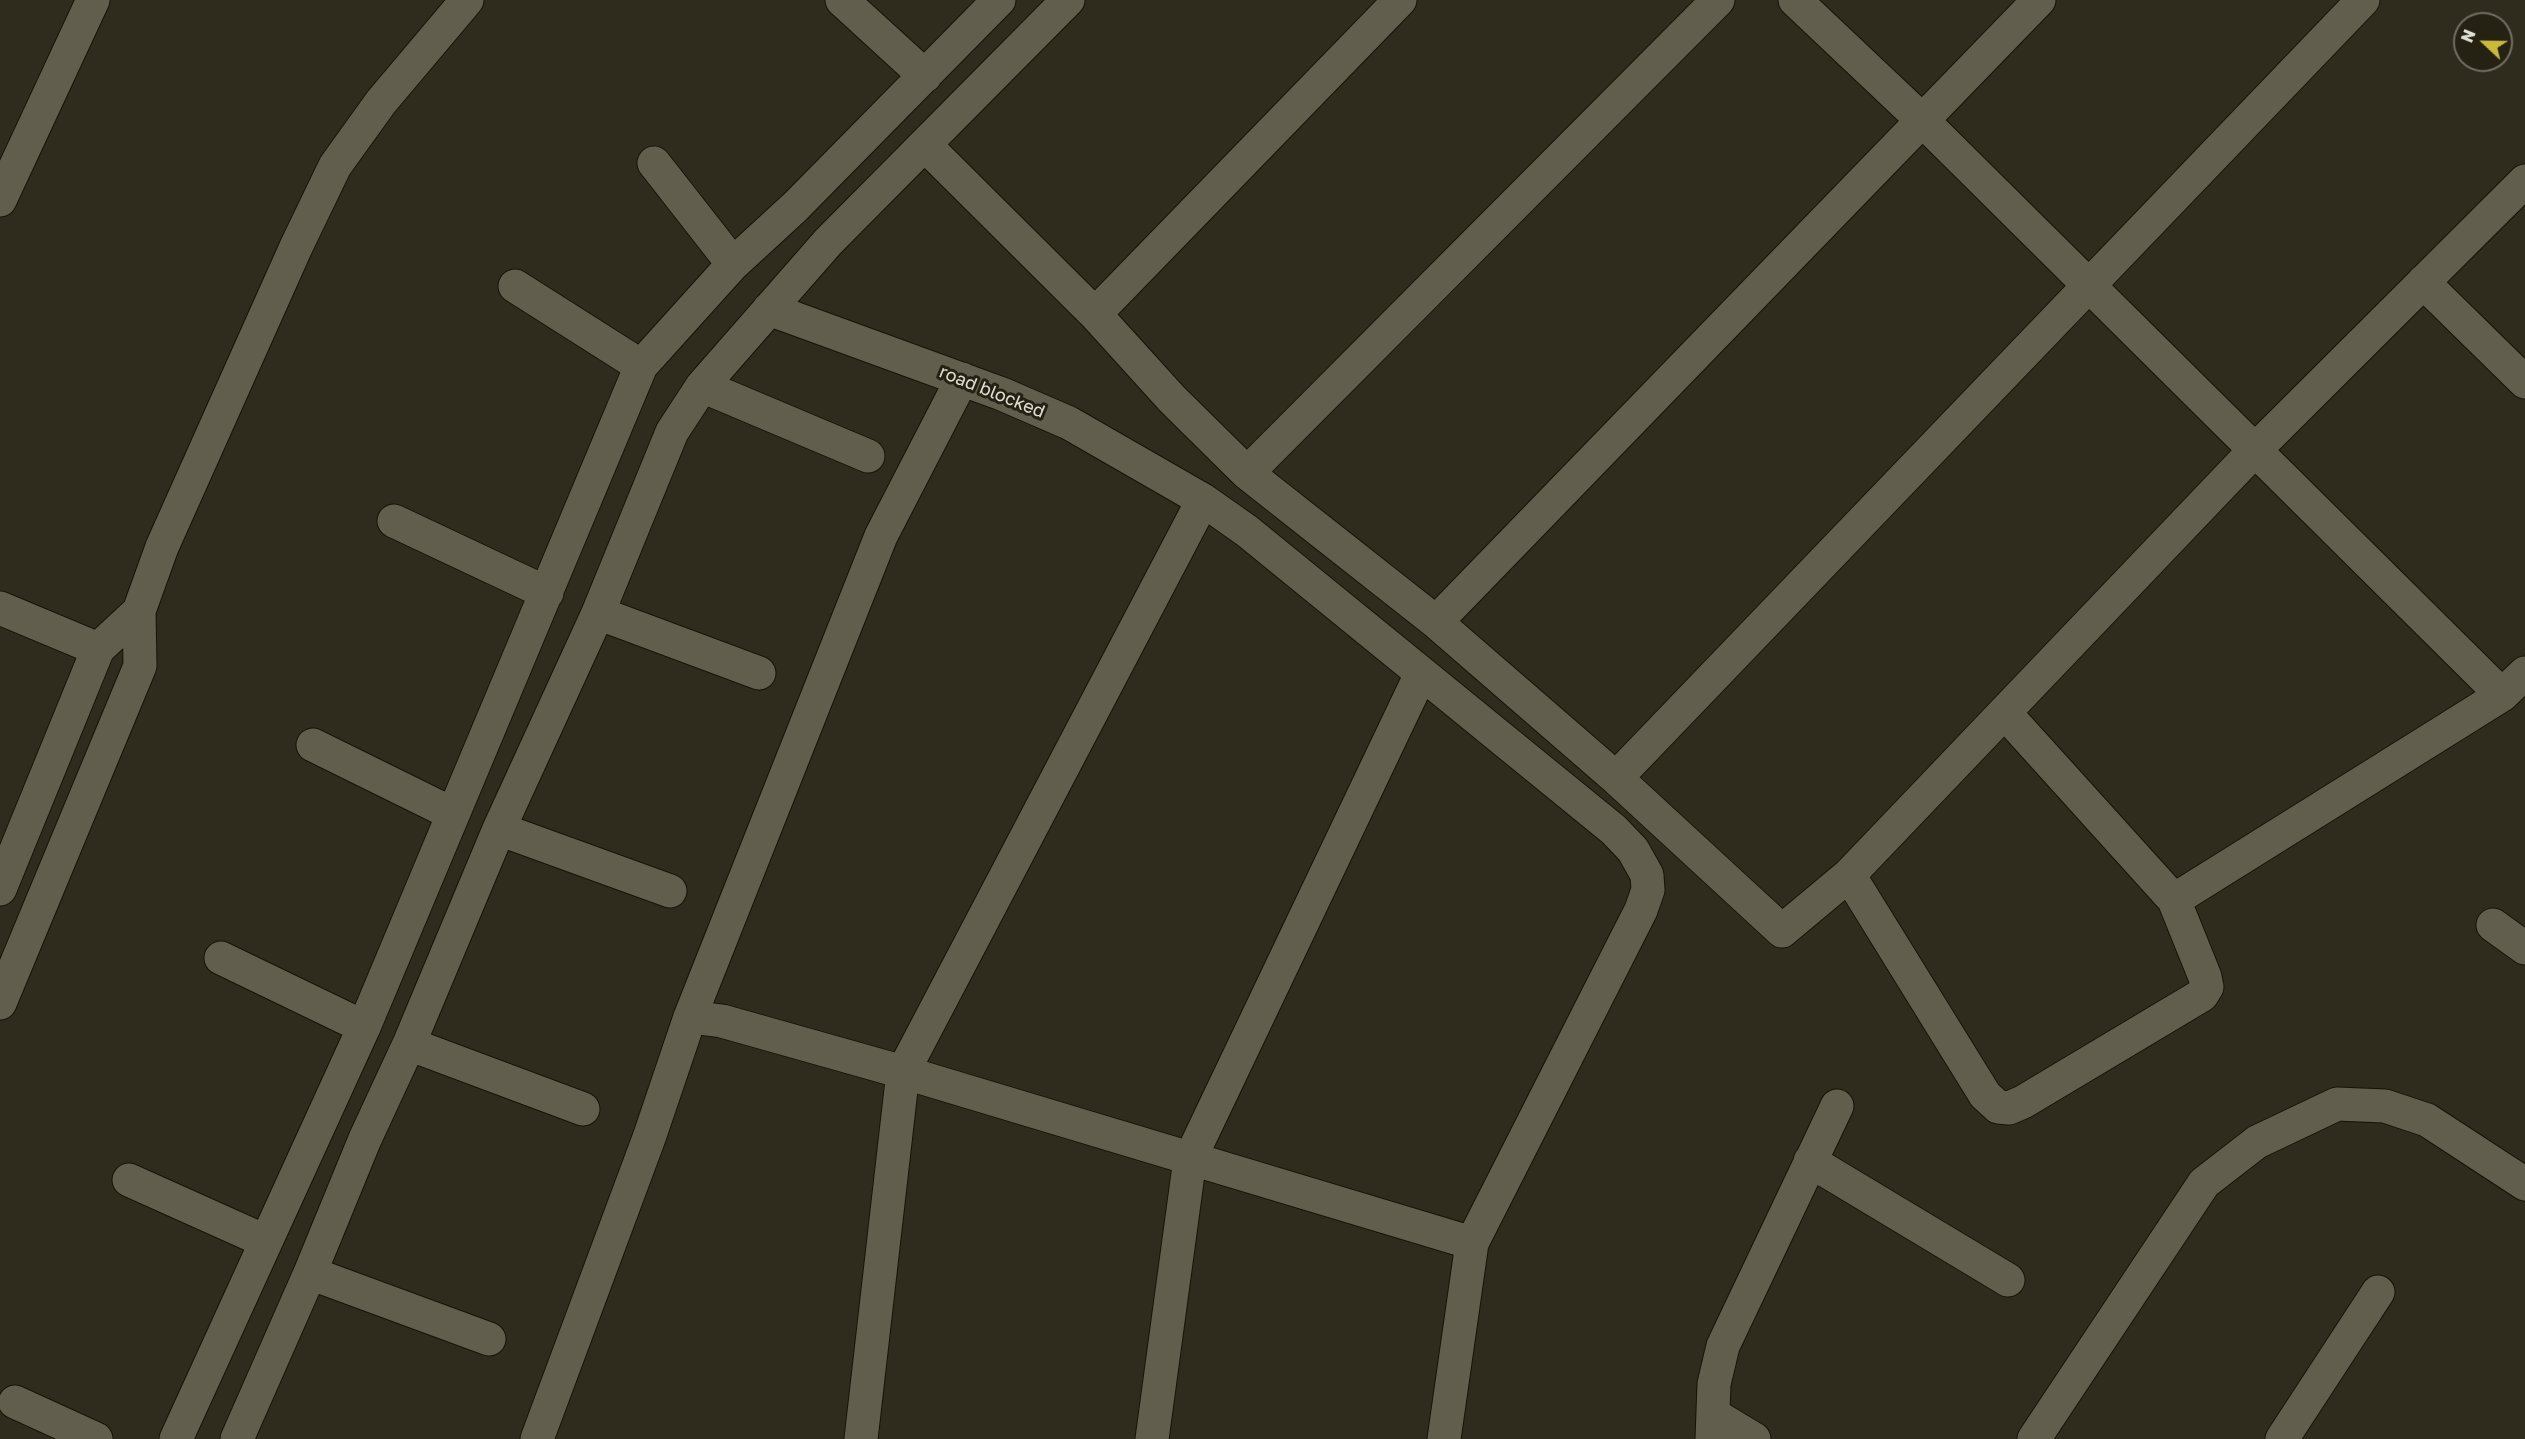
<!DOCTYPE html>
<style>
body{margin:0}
#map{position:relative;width:2525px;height:1439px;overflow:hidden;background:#2f2c1e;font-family:"Golos Text",sans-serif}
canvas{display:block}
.north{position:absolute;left:2453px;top:12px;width:60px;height:60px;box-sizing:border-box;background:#252214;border:2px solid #706e62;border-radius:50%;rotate:292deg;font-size:16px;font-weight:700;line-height:24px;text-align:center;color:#e0dfd6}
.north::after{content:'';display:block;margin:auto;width:21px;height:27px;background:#caba3a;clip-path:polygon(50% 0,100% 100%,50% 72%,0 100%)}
</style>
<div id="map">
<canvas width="2525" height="1439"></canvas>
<div class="north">N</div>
</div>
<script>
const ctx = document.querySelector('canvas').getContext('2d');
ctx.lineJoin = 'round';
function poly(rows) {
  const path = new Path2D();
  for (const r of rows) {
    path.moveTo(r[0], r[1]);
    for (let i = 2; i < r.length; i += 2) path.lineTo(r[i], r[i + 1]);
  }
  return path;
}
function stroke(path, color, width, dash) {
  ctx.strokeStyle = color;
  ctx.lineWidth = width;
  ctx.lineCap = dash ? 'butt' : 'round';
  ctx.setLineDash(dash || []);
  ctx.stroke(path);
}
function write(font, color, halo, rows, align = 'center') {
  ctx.font = font + ' "Golos Text",sans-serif';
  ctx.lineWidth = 6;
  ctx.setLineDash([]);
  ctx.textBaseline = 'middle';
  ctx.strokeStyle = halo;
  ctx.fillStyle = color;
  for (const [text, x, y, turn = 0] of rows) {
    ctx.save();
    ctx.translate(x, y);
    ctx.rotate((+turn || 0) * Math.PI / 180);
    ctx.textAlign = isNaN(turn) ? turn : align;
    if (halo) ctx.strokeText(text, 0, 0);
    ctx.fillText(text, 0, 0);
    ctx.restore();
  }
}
const street = poly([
 [842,0,925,76],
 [1795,0,1922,120,2502,695],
 [926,146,1095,314,1172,399,1247,473,1436,622,1616,778,1782,931,1849,875,2254,451,2525,181],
 [654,163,733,264],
 [0,200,93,0],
 [2423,282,2525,382],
 [515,286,641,366],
 [769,309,1002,394,1069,423,1203,500,1247,531,1614,830,1633,850,1647,875,1648,890,1641,910,1472,1243,1444,1439],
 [1095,314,1400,0],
 [702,386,868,456],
 [1247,473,1718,0],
 [394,521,547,593],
 [0,608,98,649],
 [598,613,759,673],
 [1436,622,2039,0],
 [313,745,453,814],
 [1616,778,2363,0],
 [499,829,670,891],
 [1849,875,1985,1095,1998,1107,2009,1108,2023,1102,2202,995,2207,987,2205,977,2174,900,2005,713],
 [0,889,98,649,139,611],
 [2174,900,2502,695,2525,673],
 [2493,925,2525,948],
 [221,958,364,1027],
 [0,1003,140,666,139,611,162,547,296,247,335,166,381,102,467,0],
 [690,1017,722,1021,903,1072,1472,1243],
 [409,1044,583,1109],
 [1810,1161,2008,1280],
 [129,1180,265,1241],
 [310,1273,489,1339],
 [15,1402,96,1439],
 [1714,1415,1754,1439],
 [176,1439,364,1027,641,366,733,264,795,207,999,0],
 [237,1439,310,1273,365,1139,409,1044,499,829,598,613,672,432,702,386,828,242,1068,0],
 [537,1439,649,1138,690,1017,881,536,962,379],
 [861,1439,903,1072,1203,500],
 [1152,1439,1190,1159,1421,674],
 [1712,1439,1714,1384,1723,1346,1837,1106],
 [2034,1439,2204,1183,2257,1142,2337,1104,2385,1106,2427,1120,2525,1184],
 [2282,1439,2378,1292]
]);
const streetNames = [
 ["road blocked",992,392,22]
];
stroke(street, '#171407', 35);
stroke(street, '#615e4e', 33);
write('18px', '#e0dfd6', '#252214', streetNames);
</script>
